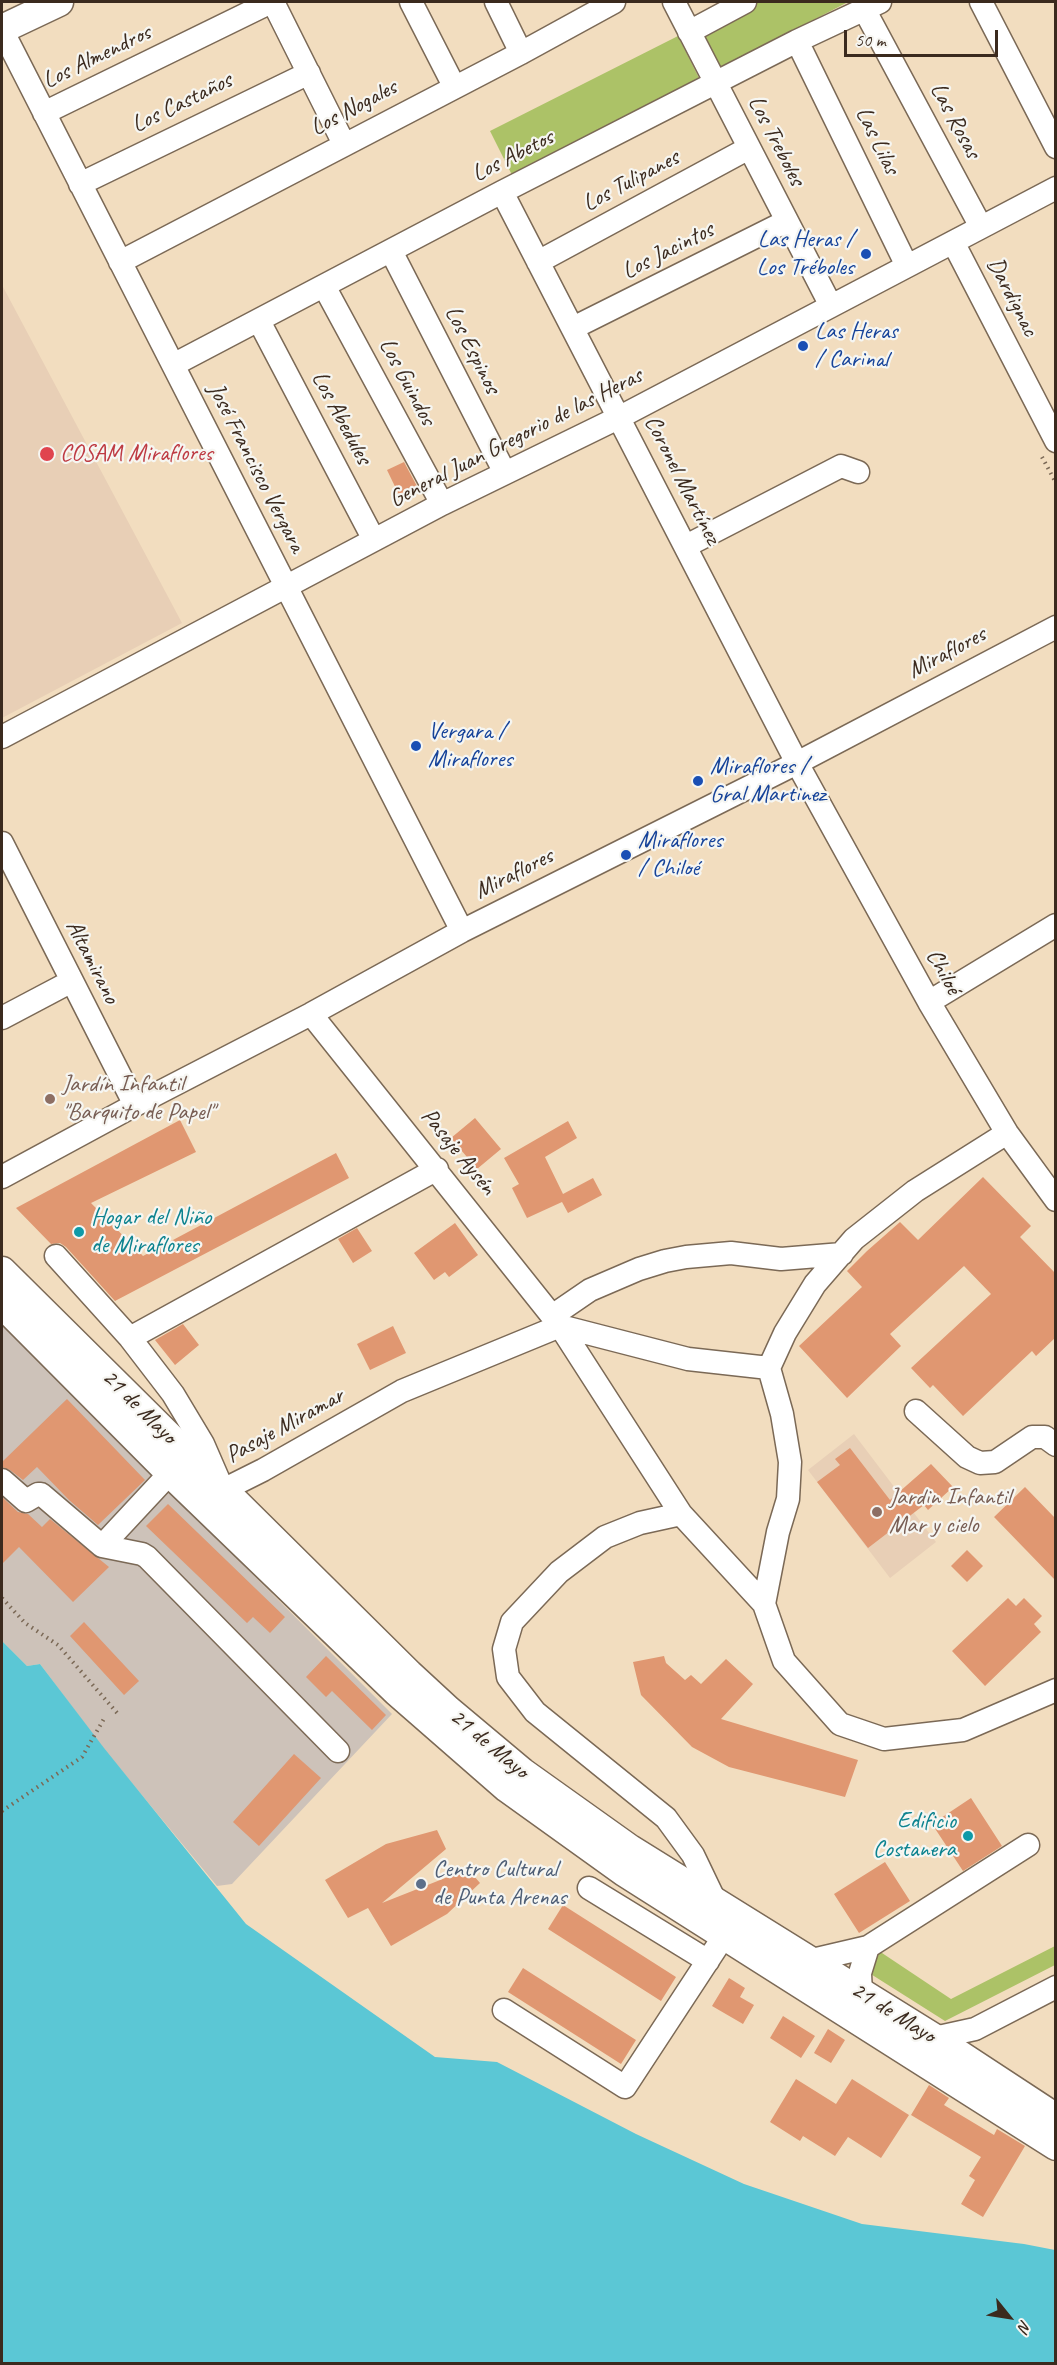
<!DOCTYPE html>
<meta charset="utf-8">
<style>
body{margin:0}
#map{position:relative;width:1057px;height:2365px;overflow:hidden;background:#f2ddbf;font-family:Caveat,sans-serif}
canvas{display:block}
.frame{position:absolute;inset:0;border:3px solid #3b2a1e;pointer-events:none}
.north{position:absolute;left:979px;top:2287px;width:60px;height:60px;-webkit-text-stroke:4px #f6f6f2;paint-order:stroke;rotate:120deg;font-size:16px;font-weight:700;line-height:24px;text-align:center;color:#3b2a1e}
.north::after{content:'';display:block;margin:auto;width:21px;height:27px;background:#3b2a1e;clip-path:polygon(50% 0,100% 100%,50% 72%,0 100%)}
.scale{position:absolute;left:844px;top:30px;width:154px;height:27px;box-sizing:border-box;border:3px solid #3b2a1e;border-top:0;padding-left:8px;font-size:18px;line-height:21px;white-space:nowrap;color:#3b2a1e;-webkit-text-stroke:4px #f6f6f2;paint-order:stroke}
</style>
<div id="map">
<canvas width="1057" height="2365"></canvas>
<div class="frame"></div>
<div class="north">N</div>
<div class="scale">50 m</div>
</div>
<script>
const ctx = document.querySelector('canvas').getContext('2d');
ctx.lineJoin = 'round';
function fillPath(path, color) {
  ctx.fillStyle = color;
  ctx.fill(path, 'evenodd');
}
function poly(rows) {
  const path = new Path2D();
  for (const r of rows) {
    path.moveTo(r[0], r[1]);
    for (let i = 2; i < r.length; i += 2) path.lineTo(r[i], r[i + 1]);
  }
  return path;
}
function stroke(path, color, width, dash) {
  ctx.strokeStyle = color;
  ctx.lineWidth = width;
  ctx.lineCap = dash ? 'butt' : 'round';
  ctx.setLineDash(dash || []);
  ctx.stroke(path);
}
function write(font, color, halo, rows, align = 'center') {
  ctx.font = font + ' Caveat,sans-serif';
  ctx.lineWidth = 4.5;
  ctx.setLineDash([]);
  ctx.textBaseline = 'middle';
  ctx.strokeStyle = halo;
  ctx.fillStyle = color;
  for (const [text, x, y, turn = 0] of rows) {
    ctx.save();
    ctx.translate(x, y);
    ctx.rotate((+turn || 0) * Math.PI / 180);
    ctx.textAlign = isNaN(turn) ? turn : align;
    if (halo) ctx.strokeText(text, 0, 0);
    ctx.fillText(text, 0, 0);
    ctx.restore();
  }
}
const built = poly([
 [2,285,182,623,2,718],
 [854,1434,936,1542,890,1578,808,1470]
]);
const industrial = poly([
 [2,1323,392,1714,232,1884,217,1886,103,1748,40,1664,27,1666,2,1641]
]);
const green = poly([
 [756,2,848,2,719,69,699,31],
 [678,36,700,80,512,175,490,131],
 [1055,1946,1055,1965,945,2021,866,1971,879,1951,951,1999]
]);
const water = poly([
 [2,1641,27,1666,40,1664,104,1748,246,1924,435,2057,497,2062,636,2134,744,2184,862,2224,1024,2244,1055,2250,1055,2363,2,2363]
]);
const building = poly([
 [404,462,419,490,401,499,387,470],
 [475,1118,501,1149,477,1169,451,1138],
 [180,1120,196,1152,91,1203,143,1256,336,1153,349,1178,115,1301,66,1247,60,1243,51,1244,16,1208],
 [568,1121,577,1138,545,1157,563,1194,593,1178,602,1195,568,1213,562,1202,527,1218,512,1188,519,1184,504,1158],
 [983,1177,1031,1226,1020,1237,1056,1274,1056,1337,1036,1356,1032,1351,963,1416,933,1385,930,1388,911,1368,991,1294,964,1266,890,1334,901,1346,847,1398,799,1346,862,1287,847,1271,867,1251,900,1222,918,1240],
 [455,1223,478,1255,449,1277,445,1272,434,1280,414,1253],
 [357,1228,372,1251,353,1263,338,1239],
 [183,1324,199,1345,175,1365,155,1340],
 [393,1326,406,1353,370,1370,357,1344],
 [67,1399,145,1480,98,1525,69,1500,37,1467,23,1480,10,1470,2,1467,2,1462],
 [850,1448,890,1500,931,1464,953,1487,928,1510,924,1505,868,1548,817,1482,840,1465,835,1459],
 [1025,1487,1056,1519,1056,1581,994,1517],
 [2,1497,18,1512,28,1514,42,1527,50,1519,109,1567,73,1602,19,1547,2,1564],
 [168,1504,285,1617,270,1633,253,1617,247,1623,146,1526],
 [967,1550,983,1566,967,1582,951,1566],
 [1008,1598,1016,1606,1024,1598,1042,1616,1034,1624,1041,1632,985,1686,952,1651],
 [84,1622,139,1681,124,1695,70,1636],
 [326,1656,386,1715,372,1730,332,1691,326,1697,306,1677],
 [664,1656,666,1663,685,1680,691,1675,701,1684,726,1659,753,1684,721,1719,858,1760,845,1797,729,1767,692,1747,641,1695,633,1662],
 [294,1754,321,1778,259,1846,233,1822],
 [971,1798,1002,1846,963,1871,932,1824],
 [437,1830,446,1849,382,1903,468,1869,480,1883,447,1914,391,1946,368,1908,348,1918,325,1880,386,1844],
 [885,1862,910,1901,859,1933,834,1894],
 [563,1905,676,1977,661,2001,548,1929],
 [523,1968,636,2040,621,2064,508,1992],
 [729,1978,745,1988,740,1997,754,2005,743,2024,712,2006],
 [783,2016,815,2036,801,2058,770,2038],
 [828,2029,845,2040,831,2063,814,2053],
 [796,2079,836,2104,852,2079,909,2115,881,2158,848,2137,835,2156,803,2136,800,2141,770,2122],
 [929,2085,949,2098,944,2105,994,2135,997,2129,1025,2146,983,2217,961,2204,975,2180,969,2176,981,2157,911,2115]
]);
const path = poly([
 [1042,457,1056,483],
 [2,1598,25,1623,58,1645,118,1714],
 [2,1811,82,1757,105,1717]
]);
const minor = poly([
 [273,2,344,144],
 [411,2,454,86],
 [496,2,521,53],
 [674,2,831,306],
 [981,2,1056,147],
 [864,9,981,227],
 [2,30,462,931],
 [689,32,745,2],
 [797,41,907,266],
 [44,113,271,2],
 [80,184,309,73],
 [502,192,797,763,929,1002,1007,1133,1056,1200],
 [953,242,1056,441],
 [391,251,505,473],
 [120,262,521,53,614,2],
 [538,262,749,148],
 [324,286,442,504],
 [259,321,374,540],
 [573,328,787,221],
 [173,365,502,192,797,41,880,2],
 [686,546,841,466,858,472],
 [2,737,442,504,620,417,1056,188],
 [2,843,135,1105],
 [929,1002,1056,925],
 [311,1014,560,1326,681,1514,764,1604,784,1661,840,1724,884,1739,963,1730,1056,1690],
 [2,1018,72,981],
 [2,1177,135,1105,311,1014,462,931,797,763,1056,627],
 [56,1256,130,1338,173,1394,203,1444,223,1490,263,1470,402,1391,560,1326],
 [552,1316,590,1290,639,1269,665,1261,686,1257,731,1253,781,1259,842,1254],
 [560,1326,688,1359,769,1368],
 [130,1338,437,1169],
 [916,1411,967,1457,980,1463,995,1462,1032,1437,1045,1437,1056,1445],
 [2,1480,26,1501,38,1494,41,1494,102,1546,142,1554,147,1557,338,1751],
 [681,1514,640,1523,605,1537,559,1572,512,1622,504,1649,508,1677,535,1712,666,1818,693,1855,716,1903],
 [102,1546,170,1473],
 [764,1604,778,1532,788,1499,790,1462,782,1414,769,1368,785,1333,815,1284,854,1239,915,1191,1007,1133],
 [589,1888,708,1961],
 [808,1961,868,1947,1028,1845],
 [861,1994,860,1973,868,1947],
 [504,2010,625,2087,724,1936],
 [934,2038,975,2029,1056,1987]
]);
const major = poly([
 [2,29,59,2],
 [2,1271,409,1674,448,1710,522,1772,630,1849,934,2038,1056,2118],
 [2,1304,170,1473,397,1692,507,1788,624,1872,1056,2146]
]);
const markers = [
 [866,254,6,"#1a4fb4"],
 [803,346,6,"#1a4fb4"],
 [47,454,8,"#e0444e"],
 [416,746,6,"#1a4fb4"],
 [698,781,6,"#1a4fb4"],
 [626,855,6,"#1a4fb4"],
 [50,1099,6,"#8d6e63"],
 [79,1232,6,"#0f9aa8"],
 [877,1512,6,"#8d6e63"],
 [968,1836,6,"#0f9aa8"],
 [421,1884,6,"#5c6f8a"]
];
const streetNames = [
 ["Los Almendros",97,57,-26],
 ["Los Castaños",182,103,-26],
 ["Los Nogales",354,108,-28],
 ["Las Rosas",955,121,62],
 ["Los Treboles",776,141,63],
 ["Las Lilas",877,141,64],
 ["Los Abetos",513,156,-27],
 ["Los Tulipanes",631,181,-28],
 ["Los Jacintos",668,251,-27],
 ["Dardignac",1012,297,63],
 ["Los Espinos",472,350,63],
 ["Los Guindos",407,382,62],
 ["Los Abedules",341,418,62],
 ["General Juan Gregorio de las Heras",516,438,-27],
 ["José Francisco Vergara",256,468,63],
 ["Coronel Martínez",682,480,63],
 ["Miraflores",947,653,-28],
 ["Miraflores",514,874,-27],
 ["Altamirano",92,962,63],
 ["Chiloé",943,972,61],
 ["Pasaje Aysén",458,1152,51],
 ["21 de Mayo",139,1407,45],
 ["Pasaje Miramar",285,1426,-29],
 ["21 de Mayo",489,1744,40],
 ["21 de Mayo",893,2013,32]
];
const transitNames = [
 ["Las Heras /",854,240,"right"],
 ["Los Tréboles",854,268,"right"],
 ["Las Heras",815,332],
 ["/ Carinal",815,360],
 ["Vergara /",428,732],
 ["Miraflores",428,760],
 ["Miraflores /",710,767],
 ["Gral Martinez",710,795],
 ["Miraflores",638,841],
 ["/ Chiloé",638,869]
];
const healthNames = [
 ["COSAM Miraflores",60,454]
];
const educationNames = [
 ["Jardín Infantil",62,1085],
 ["\"Barquito de Papel\"",62,1113],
 ["Jardin Infantil",889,1498],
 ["Mar y cielo",889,1526]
];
const cultureNames = [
 ["Hogar del Niño",91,1218],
 ["de Miraflores",91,1246],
 ["Edificio",956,1822,"right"],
 ["Costanera",956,1850,"right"]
];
const serviceNames = [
 ["Centro Cultural",433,1870],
 ["de Punta Arenas",433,1898]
];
fillPath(built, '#e8cfb6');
fillPath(industrial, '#cdc2b9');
fillPath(green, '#acc267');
fillPath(water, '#5bc7d5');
fillPath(building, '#e09771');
stroke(minor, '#7b6956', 25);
stroke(major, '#7b6956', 31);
stroke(path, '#7b6956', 4, [1.5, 4.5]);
stroke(minor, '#fff', 22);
stroke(major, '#fff', 28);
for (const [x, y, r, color] of markers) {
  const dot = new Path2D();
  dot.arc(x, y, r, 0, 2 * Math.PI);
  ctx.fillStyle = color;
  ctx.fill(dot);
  stroke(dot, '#f6f6f2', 2);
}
write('24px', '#3b2a1e', '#f6f6f2', streetNames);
write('24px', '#164399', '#f6f6f2', transitNames, 'left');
write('24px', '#be3a42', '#f6f6f2', healthNames, 'left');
write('24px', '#785e54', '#f6f6f2', educationNames, 'left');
write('24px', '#0d838f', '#f6f6f2', cultureNames, 'left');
write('24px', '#4e5e75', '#f6f6f2', serviceNames, 'left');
</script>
